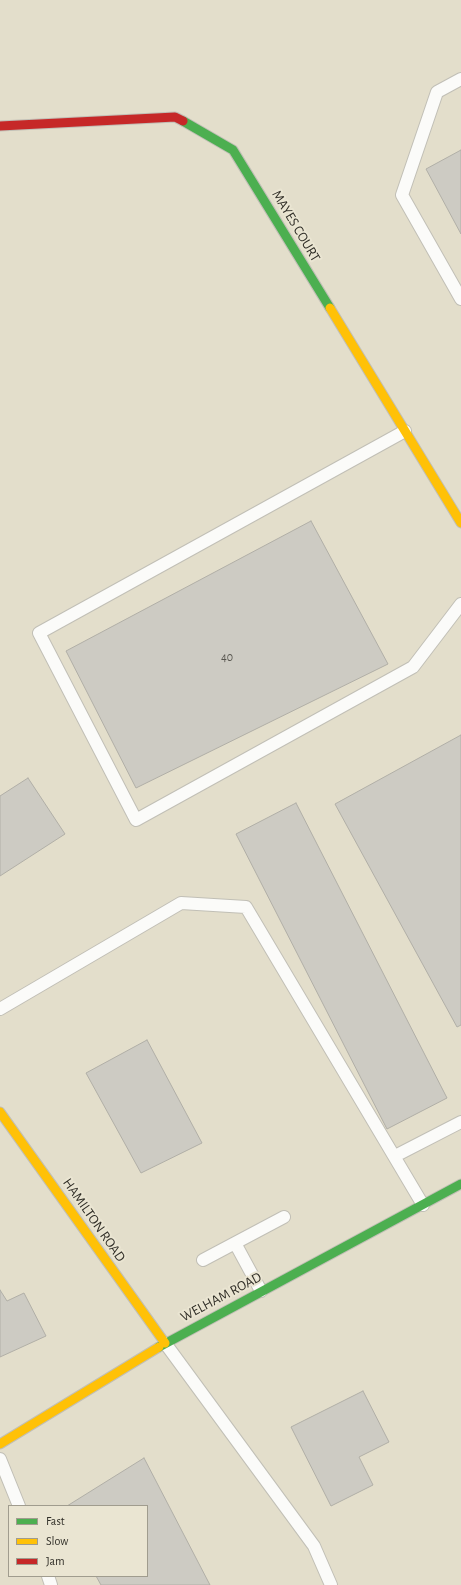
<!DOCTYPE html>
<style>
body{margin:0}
#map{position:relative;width:461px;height:1585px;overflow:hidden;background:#e4e2d8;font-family:"Alegreya Sans",sans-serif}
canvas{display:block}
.legend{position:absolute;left:8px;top:1505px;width:140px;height:72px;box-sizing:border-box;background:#eae5d2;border:1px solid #a09c8e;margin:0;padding:5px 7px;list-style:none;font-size:12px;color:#302e27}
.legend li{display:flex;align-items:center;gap:8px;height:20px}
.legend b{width:20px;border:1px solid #a09c8e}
</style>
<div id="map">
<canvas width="461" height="1585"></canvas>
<ul class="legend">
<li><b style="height:5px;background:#4caf50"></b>Fast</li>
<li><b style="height:5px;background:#ffc107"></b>Slow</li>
<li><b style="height:5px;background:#c62828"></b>Jam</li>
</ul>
</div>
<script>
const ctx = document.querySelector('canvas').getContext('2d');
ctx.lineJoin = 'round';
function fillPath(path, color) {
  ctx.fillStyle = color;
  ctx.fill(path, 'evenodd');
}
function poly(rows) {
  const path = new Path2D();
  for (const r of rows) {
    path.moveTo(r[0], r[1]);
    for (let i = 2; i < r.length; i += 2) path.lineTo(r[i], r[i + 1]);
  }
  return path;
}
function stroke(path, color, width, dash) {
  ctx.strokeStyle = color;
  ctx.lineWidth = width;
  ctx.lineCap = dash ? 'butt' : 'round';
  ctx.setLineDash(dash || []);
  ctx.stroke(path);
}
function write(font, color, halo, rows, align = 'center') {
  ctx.font = font + ' "Alegreya Sans",sans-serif';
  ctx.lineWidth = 4;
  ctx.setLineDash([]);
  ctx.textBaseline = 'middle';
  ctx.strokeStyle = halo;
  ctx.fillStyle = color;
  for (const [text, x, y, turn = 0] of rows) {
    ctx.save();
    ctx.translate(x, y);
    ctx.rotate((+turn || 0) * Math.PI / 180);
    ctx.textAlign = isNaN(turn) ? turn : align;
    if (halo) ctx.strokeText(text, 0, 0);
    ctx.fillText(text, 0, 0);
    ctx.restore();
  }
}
const built = poly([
 [0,0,461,0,461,1585,0,1585],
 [9,1506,147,1506,147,1576,9,1576]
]);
const building = poly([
 [461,150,461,234,426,169,461,150],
 [311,521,388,664,136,788,66,651,311,521],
 [461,735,461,1025,457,1027,335,804,461,735],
 [28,778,65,834,0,876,0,796,28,778],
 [296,803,447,1098,387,1129,236,834,296,803],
 [147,1040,202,1143,141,1173,86,1073,147,1040],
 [0,1290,7,1301,24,1293,46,1336,0,1357,0,1290],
 [363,1391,389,1442,359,1457,373,1485,331,1506,291,1427,363,1391],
 [144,1458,210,1585,101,1585,96,1576,147,1576,147,1506,67,1506,144,1458]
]);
const lane = poly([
 [461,79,437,92,402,195,461,299],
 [405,431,39,633,136,820,413,667,461,604],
 [0,1009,181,903,246,907,423,1205],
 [395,1156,461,1122],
 [235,1243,261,1291],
 [203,1260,284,1217],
 [165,1343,314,1546,331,1585],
 [0,1459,19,1506],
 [48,1576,51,1585]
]);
const fast = poly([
 [183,121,233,150,330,308],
 [159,1347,461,1184]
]);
const slow = poly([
 [330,308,461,523],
 [0,1112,165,1343],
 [0,1444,159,1347]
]);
const jam = poly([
 [0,126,175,117,183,121]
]);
const numberNames = [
 ["40",227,657]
];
const streetNames = [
 ["MAYES COURT",296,226,59],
 ["HAMILTON ROAD",94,1220,55],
 ["WELHAM ROAD",221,1297,-28]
];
fillPath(built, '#e3decb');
fillPath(building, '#cdcbc3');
stroke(building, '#b1afa7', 1);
stroke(lane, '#c1bfb6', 14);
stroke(fast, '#c1bfb6', 11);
stroke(slow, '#c1bfb6', 11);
stroke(jam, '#c1bfb6', 11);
stroke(lane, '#fbfbf9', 12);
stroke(fast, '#4caf50', 9);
stroke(slow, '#ffc107', 9);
stroke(jam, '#c62828', 9);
write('12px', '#57554e', null, numberNames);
write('14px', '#302e27', '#eae5d2', streetNames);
</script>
